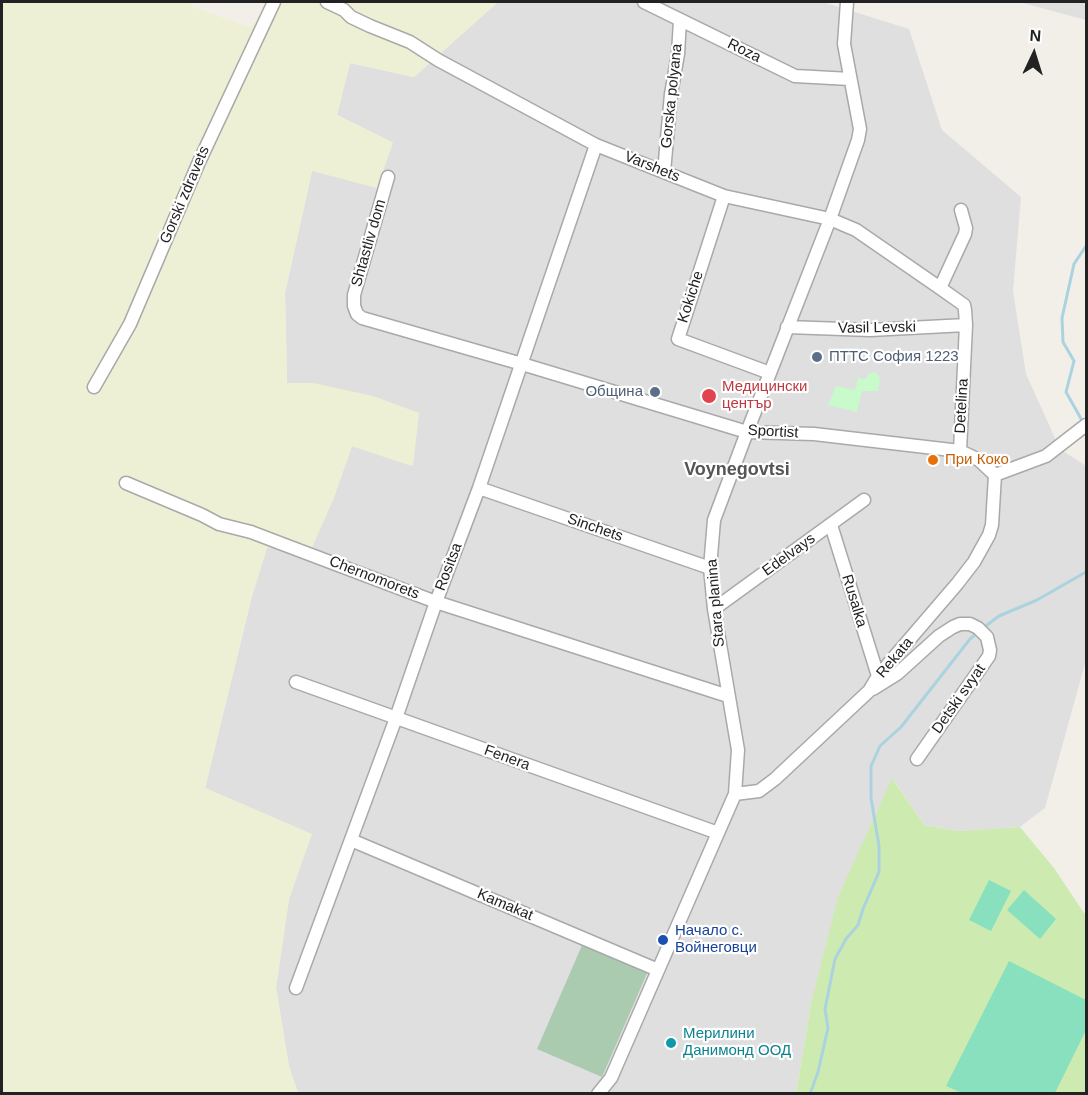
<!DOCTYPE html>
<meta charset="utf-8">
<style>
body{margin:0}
#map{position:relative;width:1088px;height:1095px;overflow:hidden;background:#f2efe9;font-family:Helvetica,sans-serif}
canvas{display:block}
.frame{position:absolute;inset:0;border:3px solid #222;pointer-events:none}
.north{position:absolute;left:1004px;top:24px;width:60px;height:60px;-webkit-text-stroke:4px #fff;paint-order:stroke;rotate:4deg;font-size:16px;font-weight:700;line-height:24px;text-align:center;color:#222}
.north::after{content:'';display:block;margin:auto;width:21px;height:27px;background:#222;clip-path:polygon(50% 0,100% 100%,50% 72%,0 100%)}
</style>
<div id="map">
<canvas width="1088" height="1095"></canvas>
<div class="frame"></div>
<div class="north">N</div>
</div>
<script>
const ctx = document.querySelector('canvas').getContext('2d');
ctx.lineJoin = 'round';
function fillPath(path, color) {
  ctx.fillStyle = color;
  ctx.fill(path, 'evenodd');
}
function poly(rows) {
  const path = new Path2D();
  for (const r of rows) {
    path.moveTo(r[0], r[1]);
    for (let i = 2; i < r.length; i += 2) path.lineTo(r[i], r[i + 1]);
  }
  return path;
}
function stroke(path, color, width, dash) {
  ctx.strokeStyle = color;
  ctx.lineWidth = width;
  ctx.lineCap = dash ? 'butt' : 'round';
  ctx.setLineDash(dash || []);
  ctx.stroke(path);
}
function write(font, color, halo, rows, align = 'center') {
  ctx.font = font + ' Helvetica,sans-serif';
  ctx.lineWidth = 4.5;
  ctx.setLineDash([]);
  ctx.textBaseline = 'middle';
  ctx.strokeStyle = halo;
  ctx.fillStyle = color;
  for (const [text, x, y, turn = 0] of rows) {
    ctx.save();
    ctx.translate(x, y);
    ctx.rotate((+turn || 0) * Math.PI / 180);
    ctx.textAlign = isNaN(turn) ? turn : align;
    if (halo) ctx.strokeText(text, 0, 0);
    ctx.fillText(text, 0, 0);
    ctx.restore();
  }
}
const residential = poly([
 [498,2,823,2,909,29,942,130,1021,197,1013,291,1026,374,1060,449,1086,466,1086,660,1045,808,1020,827,958,831,924,825,893,779,811,1003,796,1093,298,1093,289,1067,276,987,289,899,311,834,205,788,252,596,267,548,333,500,352,446,412,466,313,383,287,383,285,293,312,171,392,142,337,115,350,63,414,77],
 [1019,2,1086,2,1086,20]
]);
const farmland = poly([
 [2,2,192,2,191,6,251,28,267,2,498,2,414,77,350,63,337,115,393,143,377,188,312,171,285,293,287,383,313,383,373,396,419,413,413,466,352,446,333,500,312,548,267,548,252,596,205,788,312,834,289,899,276,987,289,1067,298,1093,2,1094]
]);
const grass = poly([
 [892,778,924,825,958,831,1020,827,1054,868,1086,916,1086,1093,796,1094,811,1003,838,897]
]);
const cemetery = poly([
 [583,943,648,971,602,1077,537,1049]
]);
const park = poly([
 [875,372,880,378,878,391,862,391,857,412,828,405,836,386,855,390,858,378,866,379,868,374]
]);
const pitch = poly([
 [989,880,1011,891,991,931,969,920],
 [1024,890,1056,919,1040,939,1007,910],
 [1009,961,1086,1000,1086,1030,1055,1093,962,1093,946,1086]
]);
const stream = poly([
 [1084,424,1066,392,1074,361,1063,342,1062,318,1074,264,1086,246],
 [983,628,999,616,1037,600,1086,572],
 [810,1094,818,1072,828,1028,825,1009,835,959,846,939,858,925,863,909,879,872,879,846,871,798,871,766,880,746,901,727,970,639,978,632]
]);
const minor = poly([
 [327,2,344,10,351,17,370,26,410,42,438,60,596,145,724,196,830,219,856,230,940,288,964,305,965,310,966,325,960,451],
 [644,2,795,76,850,79],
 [664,172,671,94,678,54,680,20],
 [388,177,354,295,354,306,357,314,362,318,522,364,747,432,814,434,960,451,979,460,995,475],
 [724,196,678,339,770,373],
 [940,288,965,234,966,228,961,210],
 [787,327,870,330,966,325],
 [94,387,130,324,199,162,274,2],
 [995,475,1046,456,1086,425],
 [126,483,202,515,219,524,251,532,285,545,436,602,728,696],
 [479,488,710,568],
 [831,525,878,676],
 [714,609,864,500],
 [296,682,718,833],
 [873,689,897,674,939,636,953,627,960,624,970,624,978,628,987,637,990,650,989,656,917,759],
 [735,794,759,791,775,779,869,691,878,676,957,584,974,562,989,535,992,525,995,475],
 [351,840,658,970],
 [296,988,396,718,436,602,479,488,596,145],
 [598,1094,611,1078,735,794,738,750,714,609,710,568,714,520,747,432,830,219,858,140,860,129,844,44,847,2]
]);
const markers = [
 [817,357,6,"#5c6f8a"],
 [655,392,6,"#5c6f8a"],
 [709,396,8,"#e0444e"],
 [933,460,6,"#e8710a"],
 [663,940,6,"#1a4fb4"],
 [671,1043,6,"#0f9aa8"]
];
const streetNames = [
 ["Roza",744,51,26],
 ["Gorska polyana",672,96,-84],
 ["Varshets",652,167,22],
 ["Gorski zdravets",185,195,-67],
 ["Shtastliv dom",369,243,-74],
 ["Kokiche",691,297,-72],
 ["Vasil Levski",877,328,-1],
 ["Detelina",962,406,-87],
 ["Sportist",773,432,3],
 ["Sinchets",595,528,19],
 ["Edelvays",789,555,-36],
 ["Rositsa",449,567,-69],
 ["Chernomorets",374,578,21],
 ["Rusalka",854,601,73],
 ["Stara planina",716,603,-95],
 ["Rekata",895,658,-50],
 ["Detski svyat",959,699,-55],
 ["Fenera",507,758,20],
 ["Kamakat",505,905,23]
];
const serviceNames = [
 ["ПТТС София 1223",829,357],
 ["Община",643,392,"right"]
];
const healthNames = [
 ["Медицински",722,387],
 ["център",722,404]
];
const foodNames = [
 ["При Коко",945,460]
];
const transitNames = [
 ["Начало с.",675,931],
 ["Войнеговци",675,948]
];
const cultureNames = [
 ["Мерилини",683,1034],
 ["Данимонд ООД",683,1051]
];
const quarterNames = [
 ["Voynegovtsi",737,470]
];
fillPath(residential, '#e0dfdf');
fillPath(farmland, '#eef0d5');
fillPath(grass, '#cdebb0');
fillPath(cemetery, '#aacbaf');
fillPath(park, '#c8facc');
fillPath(pitch, '#88e0be');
stroke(stream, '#aad3df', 3);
stroke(minor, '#a9a9a9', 15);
stroke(minor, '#fff', 12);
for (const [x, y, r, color] of markers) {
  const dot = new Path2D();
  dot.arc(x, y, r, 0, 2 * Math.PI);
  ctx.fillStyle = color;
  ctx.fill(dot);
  stroke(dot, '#fff', 2);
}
write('15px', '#222', '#fff', streetNames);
write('15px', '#4e5e75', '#fff', serviceNames, 'left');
write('15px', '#be3a42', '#fff', healthNames, 'left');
write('15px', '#c56008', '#fff', foodNames, 'left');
write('15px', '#164399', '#fff', transitNames, 'left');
write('15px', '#0d838f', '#fff', cultureNames, 'left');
write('bold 18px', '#555', '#fff', quarterNames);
</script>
